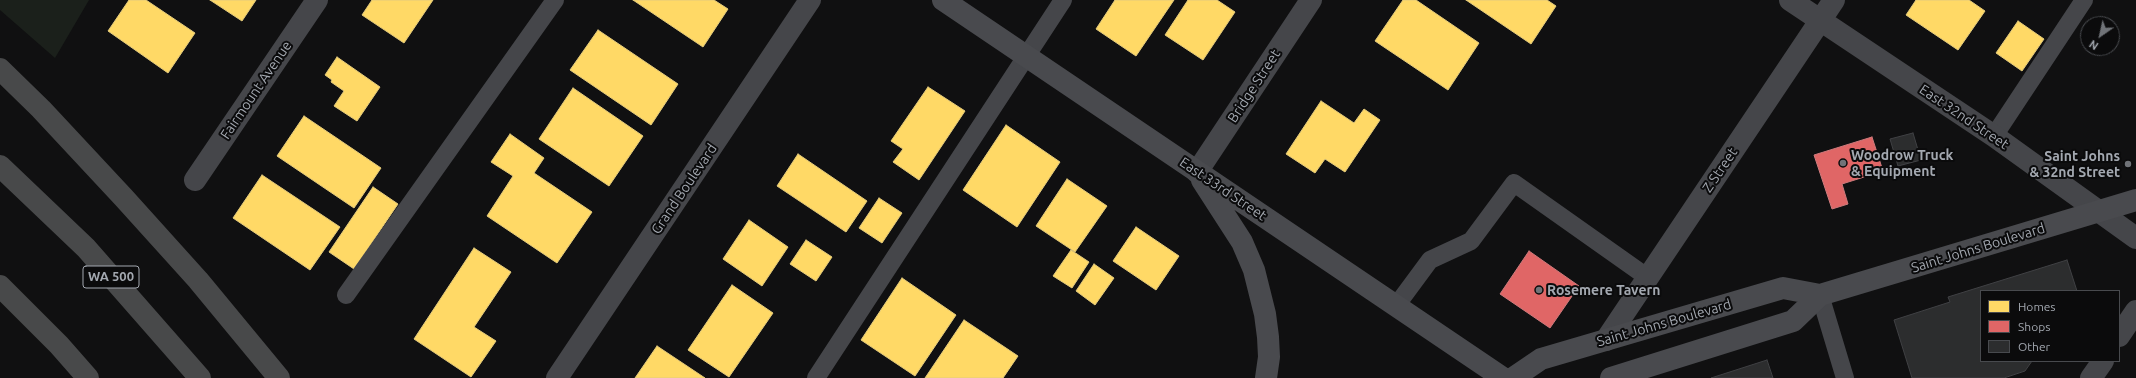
<!DOCTYPE html>
<style>
body{margin:0}
#map{position:relative;width:2136px;height:378px;overflow:hidden;background:#101011;font-family:Ubuntu,sans-serif}
canvas{display:block}
.legend{position:absolute;left:1980px;top:290px;width:140px;height:72px;box-sizing:border-box;background:#0b0b0c;border:1px solid #484a4e;margin:0;padding:5px 7px;list-style:none;font-size:12px;color:#a3a8b0}
.legend li{display:flex;align-items:center;gap:8px;height:20px}
.legend b{width:20px;border:1px solid #484a4e}
.north{position:absolute;left:2080px;top:16px;width:40px;height:40px;box-sizing:border-box;background:#0b0b0c;border:1px solid #484a4e;border-radius:50%;rotate:214deg;font-size:11px;font-weight:700;line-height:16px;text-align:center;color:#a3a8b0}
.north::after{content:'';display:block;margin:auto;width:14px;height:18px;background:#707378;clip-path:polygon(50% 0,100% 100%,50% 72%,0 100%)}
</style>
<div id="map">
<canvas width="2136" height="378"></canvas>
<ul class="legend">
<li><b style="height:11px;background:#ffd966"></b>Homes</li>
<li><b style="height:11px;background:#e06666"></b>Shops</li>
<li><b style="height:11px;background:#2c2d2e"></b>Other</li>
</ul>
<div class="north">N</div>
</div>
<script>
const ctx = document.querySelector('canvas').getContext('2d');
ctx.lineJoin = 'round';
function fillPath(path, color) {
  ctx.fillStyle = color;
  ctx.fill(path, 'evenodd');
}
function poly(rows) {
  const path = new Path2D();
  for (const r of rows) {
    path.moveTo(r[0], r[1]);
    for (let i = 2; i < r.length; i += 2) path.lineTo(r[i], r[i + 1]);
  }
  return path;
}
function stroke(path, color, width, dash) {
  ctx.strokeStyle = color;
  ctx.lineWidth = width;
  ctx.lineCap = dash ? 'butt' : 'round';
  ctx.setLineDash(dash || []);
  ctx.stroke(path);
}
function write(font, color, halo, rows, align = 'center') {
  ctx.font = font + ' Ubuntu,sans-serif';
  ctx.lineWidth = 4;
  ctx.setLineDash([]);
  ctx.textBaseline = 'middle';
  ctx.strokeStyle = halo;
  ctx.fillStyle = color;
  for (const [text, x, y, turn = 0] of rows) {
    ctx.save();
    ctx.translate(x, y);
    ctx.rotate((+turn || 0) * Math.PI / 180);
    ctx.textAlign = isNaN(turn) ? turn : align;
    if (halo) ctx.strokeText(text, 0, 0);
    ctx.fillText(text, 0, 0);
    ctx.restore();
  }
}
const green = poly([
 [0,0,89,0,55,58,0,10]
]);
const homes = poly([
 [129,0,146,0,195,33,168,73,108,31,129,0],
 [210,0,256,0,242,21,210,0],
 [372,0,433,0,404,43,362,15,372,0],
 [633,0,714,0,728,9,703,47,633,0],
 [1115,0,1174,0,1136,56,1096,29,1115,0],
 [1188,0,1217,0,1235,12,1203,60,1165,35,1188,0],
 [1403,0,1416,0,1479,43,1448,90,1375,41,1403,0],
 [1466,0,1547,0,1556,6,1531,44,1466,0],
 [1916,0,1969,0,1985,11,1958,50,1906,15,1916,0],
 [2018,21,2044,39,2022,71,1996,53,2018,21],
 [598,30,678,84,651,125,570,70,598,30],
 [337,57,380,87,357,121,334,106,344,91,331,82,332,80,325,75,337,57],
 [928,87,965,111,919,180,893,162,903,149,891,141,928,87],
 [573,88,643,136,609,186,539,139,573,88],
 [1321,101,1354,123,1364,109,1380,120,1345,172,1325,159,1315,173,1286,154,1321,101],
 [304,116,381,168,354,208,277,156,304,116],
 [1006,125,1060,162,1017,227,963,190,1006,125],
 [510,134,544,158,534,173,592,212,557,263,487,216,513,176,491,162,510,134],
 [798,154,867,201,846,232,777,186,798,154],
 [262,175,340,227,310,270,233,218,262,175],
 [1067,179,1107,206,1075,252,1036,226,1067,179],
 [373,187,398,204,354,269,329,252,373,187],
 [879,198,902,213,882,243,859,228,879,198],
 [749,220,788,247,762,286,723,259,749,220],
 [1136,227,1179,256,1156,290,1113,261,1136,227],
 [806,240,832,257,816,281,790,264,806,240],
 [474,248,511,272,474,327,496,341,471,377,414,339,474,248],
 [1071,250,1089,262,1072,288,1053,276,1071,250],
 [1094,264,1114,278,1095,305,1076,291,1094,264],
 [902,278,956,315,915,376,861,340,902,278],
 [732,285,773,313,729,377,688,350,732,285],
 [964,320,1018,356,1003,378,925,378,964,320],
 [657,346,705,378,635,378,657,346]
]);
const shops = poly([
 [1872,137,1883,171,1842,184,1848,204,1832,209,1814,155,1872,137],
 [1529,251,1579,286,1550,328,1500,294,1529,251]
]);
const building = poly([
 [1913,133,1921,160,1898,166,1890,139,1913,133],
 [2067,260,2077,291,1981,291,1981,361,2032,361,2025,371,2004,378,1912,378,1894,320,1950,302,1948,297,2067,260],
 [1767,360,1773,378,1711,378,1767,360]
]);
const lane = poly([
 [1994,136,2084,0],
 [346,295,555,0],
 [1820,295,1845,378],
 [1396,306,1430,260,1471,241,1514,183,1647,277],
 [816,378,1063,0]
]);
const street = poly([
 [1790,0,1994,136,2136,238],
 [1197,172,1311,0],
 [195,180,317,0],
 [2119,336,2136,311],
 [1606,340,1834,0],
 [557,378,810,0],
 [2091,378,2103,361]
]);
const secondary = poly([
 [943,0,1503,378],
 [1202,180,1242,242,1254,270,1265,314,1268,337,1269,357,1266,378],
 [1513,378,1541,359,1783,288,1820,295],
 [1611,378,1793,321,1820,295,2136,200]
]);
const highway = poly([
 [0,69,41,109,124,198,198,280,279,378],
 [0,166,86,248,200,378],
 [0,286,59,345,88,378]
]);
const markers = [
 [1843,163,4,"#707378"],
 [2128,164,4,"#707378"],
 [1539,290,4,"#707378"]
];
const shields = [
 [111,277,56]
];
const shieldNames = [
 ["WA 500",111,277]
];
const streetNames = [
 ["Bridge Street",1254,86,-57],
 ["Fairmount Avenue",256,90,-56],
 ["East 32nd Street",1964,117,34],
 ["Z Street",1720,170,-56],
 ["Grand Boulevard",684,189,-56],
 ["East 33rd Street",1223,189,34],
 ["Saint Johns Boulevard",1978,248,-17],
 ["Saint Johns Boulevard",1664,323,-16]
];
const poiNames = [
 ["Woodrow Truck",1851,155],
 ["& Equipment",1851,171],
 ["Saint Johns",2120,156,"right"],
 ["& 32nd Street",2120,172,"right"],
 ["Rosemere Tavern",1547,290]
];
fillPath(green, '#1b201b');
fillPath(homes, '#ffd966');
stroke(homes, '#e3ca7c', 1);
fillPath(shops, '#e06666');
stroke(shops, '#ce7a7c', 1);
fillPath(building, '#2c2d2e');
stroke(building, '#404144', 1);
stroke(lane, '#45464a', 18);
stroke(street, '#45464a', 22);
stroke(secondary, '#494a4e', 22);
stroke(highway, '#48494a', 22);
for (const [x, y, r, color] of markers) {
  const dot = new Path2D();
  dot.arc(x, y, r, 0, 2 * Math.PI);
  ctx.fillStyle = color;
  ctx.fill(dot);
  stroke(dot, '#0b0b0c', 1.5);
}
for (const [x, y, w] of shields) {
  const box = new Path2D();
  box.roundRect(x - w / 2, y - 11, w, 22, 3);
  ctx.fillStyle = '#0b0b0c';
  ctx.fill(box);
  stroke(box, '#a3a8b0', 1);
}
write('bold 13px', '#a3a8b0', null, shieldNames);
write('14px', '#a3a8b0', '#0b0b0c', streetNames);
write('bold 14px', '#a3a8b0', '#0b0b0c', poiNames, 'left');
</script>
